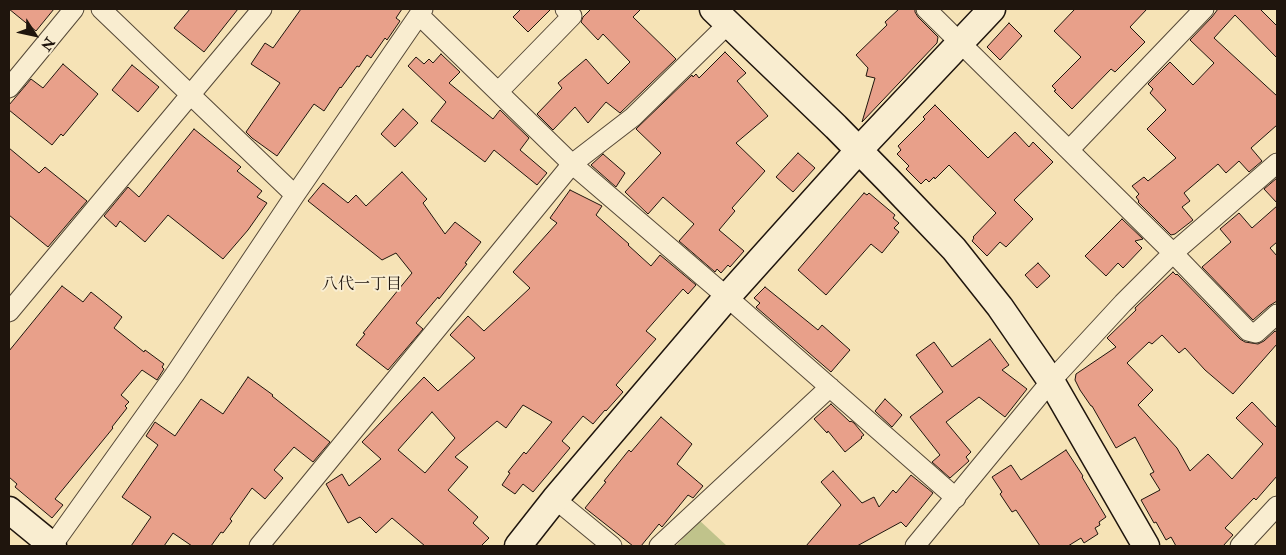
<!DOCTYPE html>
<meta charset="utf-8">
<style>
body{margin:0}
#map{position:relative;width:1286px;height:555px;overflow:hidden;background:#f6e3b6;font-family:"IM FELL Double Pica",serif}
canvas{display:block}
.frame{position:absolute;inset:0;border:10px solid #1f150d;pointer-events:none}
.north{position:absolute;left:10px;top:10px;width:50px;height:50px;-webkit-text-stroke:4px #f9edd0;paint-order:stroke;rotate:125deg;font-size:14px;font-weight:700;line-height:20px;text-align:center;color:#1f150d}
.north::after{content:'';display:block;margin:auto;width:18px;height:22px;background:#1f150d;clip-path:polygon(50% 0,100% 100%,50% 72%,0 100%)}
</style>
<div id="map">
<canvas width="1286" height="555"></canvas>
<div class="frame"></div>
<div class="north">N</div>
</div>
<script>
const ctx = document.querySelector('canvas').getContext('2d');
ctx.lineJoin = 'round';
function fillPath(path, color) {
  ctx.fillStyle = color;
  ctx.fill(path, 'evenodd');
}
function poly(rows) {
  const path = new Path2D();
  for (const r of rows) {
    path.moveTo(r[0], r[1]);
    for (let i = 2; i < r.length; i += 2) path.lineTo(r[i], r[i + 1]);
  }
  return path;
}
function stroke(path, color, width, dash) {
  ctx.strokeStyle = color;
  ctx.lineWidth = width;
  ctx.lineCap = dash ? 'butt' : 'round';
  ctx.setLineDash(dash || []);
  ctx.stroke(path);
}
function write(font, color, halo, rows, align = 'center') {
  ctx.font = font + ' "IM FELL Double Pica","Noto Serif JP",serif';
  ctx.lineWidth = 4;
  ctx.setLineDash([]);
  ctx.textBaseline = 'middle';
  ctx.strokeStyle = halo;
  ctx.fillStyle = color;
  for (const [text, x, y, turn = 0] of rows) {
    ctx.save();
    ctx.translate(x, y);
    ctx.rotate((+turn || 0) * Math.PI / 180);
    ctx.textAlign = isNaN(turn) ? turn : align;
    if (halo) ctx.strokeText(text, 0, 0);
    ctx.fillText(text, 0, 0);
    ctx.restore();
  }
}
const green = poly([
 [699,520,727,546,676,546]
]);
const building = poly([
 [9,9,54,9,36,31,9,9],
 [190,9,238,9,204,52,174,28,190,9],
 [301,9,402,9,396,18,400,21,387,40,385,38,371,58,367,55,359,67,357,66,341,88,340,87,324,111,314,104,277,156,252,138,246,132,280,83,251,64,265,43,273,48,301,9],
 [521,9,551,9,528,32,513,17,521,9],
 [591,9,641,9,633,17,676,59,620,113,606,102,588,123,575,107,553,130,537,114,562,88,558,83,586,59,608,84,630,62,603,34,598,40,581,22,583,17,591,9],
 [899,9,915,9,915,12,918,17,938,37,937,43,862,122,875,78,866,76,868,68,856,55,887,25,885,22,899,9],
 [1075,9,1147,9,1130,27,1145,42,1115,72,1111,69,1072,109,1054,91,1056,90,1052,86,1081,57,1054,31,1075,9],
 [1218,9,1260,9,1277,26,1277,58,1235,15,1214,38,1277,96,1277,125,1251,148,1262,161,1249,172,1239,161,1226,173,1218,164,1184,193,1190,201,1182,207,1193,220,1175,234,1171,235,1138,202,1139,201,1136,197,1139,194,1132,186,1144,177,1148,181,1176,158,1147,129,1166,110,1150,93,1153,89,1148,84,1170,62,1193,85,1214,63,1190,40,1212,17,1218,9],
 [1009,23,1022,36,1000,60,987,47,1009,23],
 [725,52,746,73,737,81,768,116,736,143,765,171,732,208,735,211,719,230,744,251,730,267,728,265,721,273,717,269,715,272,679,241,694,224,663,197,648,214,625,192,661,153,636,129,692,75,693,77,696,74,699,78,725,52],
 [441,54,460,72,449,83,493,119,500,110,529,138,520,150,547,173,537,185,494,150,485,162,431,121,446,102,408,66,416,57,424,64,429,59,433,63,441,54],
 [63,64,98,94,63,136,61,134,52,145,9,110,9,105,31,79,43,88,63,64],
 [132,65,159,87,138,112,112,90,132,65],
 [935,105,988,158,1015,132,1029,147,1033,142,1053,162,1014,200,1033,219,1006,247,1000,242,987,256,972,241,974,238,973,237,996,213,949,165,935,179,934,177,929,182,926,179,921,184,906,169,909,166,897,154,901,150,898,146,925,119,923,117,935,105],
 [403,109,418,123,395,147,381,134,403,109],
 [194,129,241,167,237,171,262,191,257,197,267,203,248,230,223,259,168,215,145,242,120,221,116,227,104,216,128,187,139,197,194,129],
 [9,148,39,173,45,167,87,201,48,247,9,215,9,148],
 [798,153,815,168,793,192,776,177,798,153],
 [603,154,625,173,616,187,591,165,603,154],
 [402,172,427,199,423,203,445,234,455,222,481,242,465,263,467,264,439,299,438,297,416,323,423,329,388,370,356,345,365,334,363,333,412,273,396,253,382,260,308,201,323,183,348,203,356,195,366,206,402,172],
 [1277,178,1277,203,1264,189,1277,178],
 [570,190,602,206,596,215,629,244,628,245,651,266,660,255,696,285,688,294,683,289,646,331,656,339,616,385,623,392,606,411,605,410,593,424,583,416,562,441,570,448,533,492,523,484,515,494,502,485,510,473,508,472,524,452,526,454,552,422,523,405,506,428,497,421,455,457,468,467,448,490,478,517,473,523,489,538,481,546,425,546,392,518,376,533,360,517,348,523,326,484,342,474,349,486,381,459,362,442,424,377,438,391,475,358,450,335,468,316,484,331,530,288,513,272,557,223,550,218,570,190],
 [432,412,455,438,425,473,398,450,432,412],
 [864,193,867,195,869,193,895,215,893,218,899,223,894,228,899,232,882,253,871,244,826,295,798,270,864,193],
 [1277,206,1277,242,1270,248,1277,256,1277,301,1269,306,1253,320,1202,267,1231,242,1220,229,1239,213,1252,228,1277,206],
 [1122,219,1143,239,1135,241,1142,248,1123,268,1118,263,1106,276,1085,256,1122,219],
 [1038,263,1050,276,1037,288,1025,275,1038,263],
 [1173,272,1176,275,1177,274,1240,339,1245,342,1258,344,1264,341,1275,331,1277,332,1277,344,1233,394,1205,370,1185,348,1179,353,1162,335,1152,344,1149,342,1127,363,1153,390,1138,405,1177,448,1190,471,1208,454,1232,479,1263,444,1236,418,1252,402,1277,428,1277,476,1256,500,1254,498,1225,528,1233,535,1223,546,1176,546,1171,537,1166,540,1156,522,1154,523,1141,500,1160,490,1150,474,1154,472,1135,437,1116,448,1092,406,1091,406,1080,390,1075,380,1076,374,1116,347,1107,338,1136,310,1135,308,1173,272],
 [62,286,83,302,91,292,122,317,114,328,144,352,145,350,164,364,162,367,164,369,157,380,142,370,121,395,129,402,125,406,127,408,112,427,113,428,55,499,63,505,52,518,15,487,17,484,9,477,9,351,62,286],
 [765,287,818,330,822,325,850,350,831,372,756,307,760,303,754,298,765,287],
 [990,339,1009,365,1002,370,1027,389,1005,417,979,397,946,422,971,452,966,457,969,461,950,478,932,462,940,455,910,417,943,392,916,355,934,342,952,367,990,339],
 [248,377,273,395,272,396,330,442,313,462,294,447,274,470,283,478,265,499,252,488,230,519,232,521,223,533,221,532,211,546,192,546,173,533,164,546,131,546,151,517,122,497,158,445,146,436,155,422,175,436,201,399,223,414,248,377],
 [885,399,902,415,892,427,875,411,885,399],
 [831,404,850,422,851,421,854,423,864,435,861,437,862,438,845,452,828,431,827,433,814,419,831,404],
 [661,417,692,444,677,464,703,486,693,498,688,495,662,527,659,524,641,546,633,546,585,508,606,482,604,481,629,450,631,452,661,417],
 [1066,450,1083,476,1082,477,1106,517,1099,522,1100,525,1095,528,1098,534,1084,543,1081,538,1068,546,1040,546,1016,510,1012,512,1000,494,1002,492,992,477,1011,465,1021,480,1066,450],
 [833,471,862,503,874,497,879,507,893,490,896,493,911,475,933,493,906,527,901,522,857,546,806,546,841,505,821,482,833,471]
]);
const street = poly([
 [101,9,295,195],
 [926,9,1173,253,1248,331,1256,333,1277,314],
 [419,15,572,164,727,297,956,498],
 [9,88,74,9],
 [498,92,572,16,565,9],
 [1069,150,1204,9],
 [9,312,262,9],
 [555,499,612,546],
 [52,546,175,374,295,195,423,9],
 [259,546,572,164,633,117,728,24],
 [659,546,830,387],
 [915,546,1051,381,1123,303,1173,253,1277,163],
 [1240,546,1277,506]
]);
const secondary = poly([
 [713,9,836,127,889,181,954,249,1000,307,1051,381,1146,546],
 [9,510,53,546],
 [518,546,555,499,727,297,859,150,992,9]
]);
const neighbourhoodNames = [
 ["八代一丁目",362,286]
];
fillPath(green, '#c0c38b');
fillPath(building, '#e8a08a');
stroke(building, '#1f150d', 1);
stroke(street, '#554837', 21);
stroke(secondary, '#1f150d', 29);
stroke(street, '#f9edd0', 19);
stroke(secondary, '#f9edd0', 26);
write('16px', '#1f150d', '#f9edd0', neighbourhoodNames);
</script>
